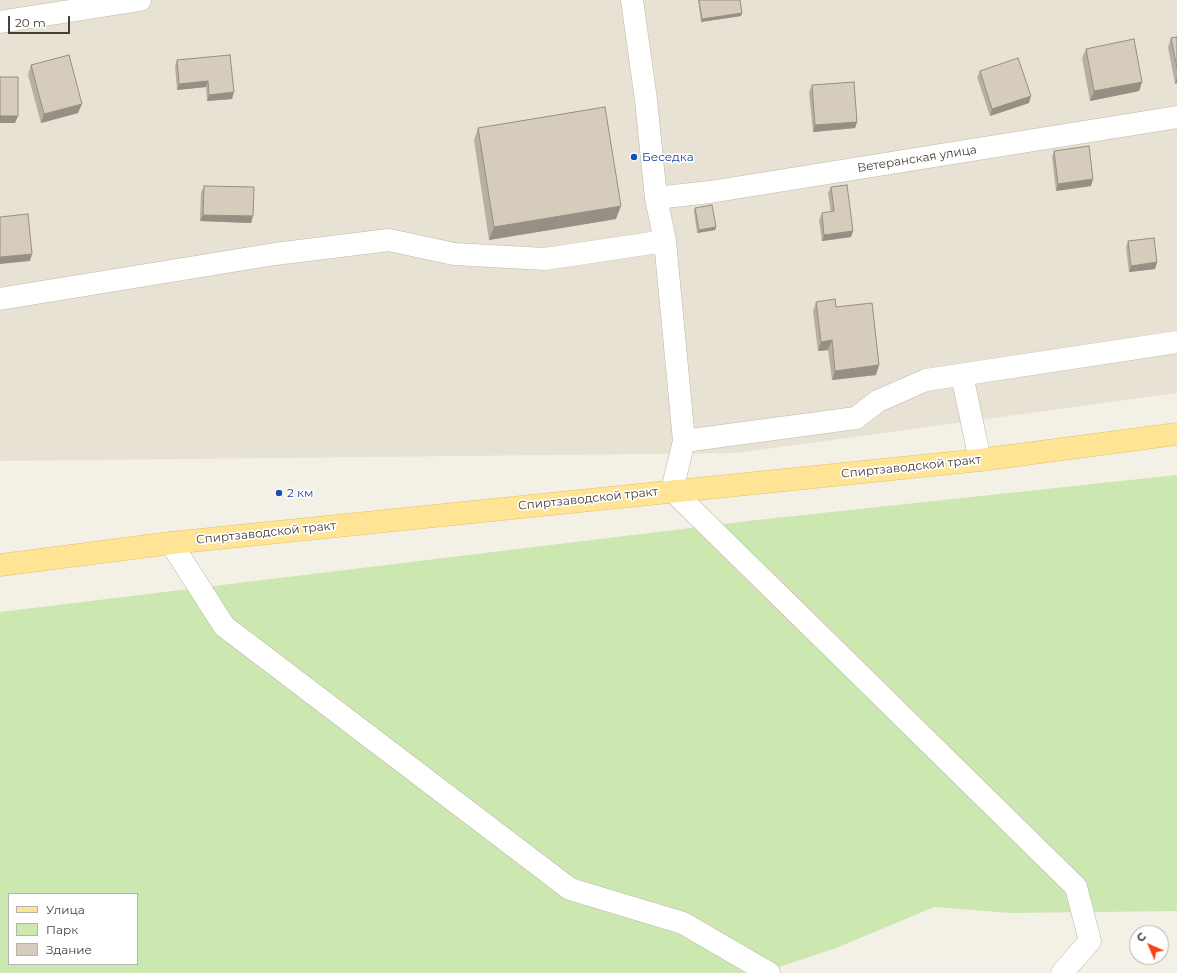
<!DOCTYPE html>
<meta charset="utf-8">
<style>
body{margin:0}
#map{position:relative;width:1177px;height:973px;overflow:hidden;background:#f3f0e6;font-family:Montserrat,sans-serif}
canvas{display:block}
.legend{position:absolute;left:8px;top:893px;width:130px;height:72px;box-sizing:border-box;background:#fff;border:1px solid #b5b3ae;margin:0;padding:5px 7px;list-style:none;font-size:12px;color:#464035}
.legend li{display:flex;align-items:center;gap:8px;height:20px}
.legend b{width:20px;border:1px solid #b5b3ae}
.north{position:absolute;left:1129px;top:925px;width:40px;height:40px;box-sizing:border-box;background:#fff;border:1px solid #b5b3ae;border-radius:50%;rotate:315deg;font-size:11px;font-weight:700;line-height:16px;text-align:center;color:#464035}
.north::after{content:'';display:block;margin:auto;width:14px;height:18px;background:#f94117;clip-path:polygon(50% 0,100% 100%,50% 72%,0 100%)}
.scale{position:absolute;left:8px;top:16px;width:62px;height:18px;box-sizing:border-box;border:2px solid #464035;border-top:0;padding-left:5px;font-size:12px;line-height:14px;white-space:nowrap;color:#464035;-webkit-text-stroke:3px #fff;paint-order:stroke}
</style>
<div id="map">
<canvas width="1177" height="973"></canvas>
<ul class="legend">
<li><b style="height:5px;background:#fee494"></b>Улица</li>
<li><b style="height:11px;background:#cce7af"></b>Парк</li>
<li><b style="height:11px;background:#d5ccbc"></b>Здание</li>
</ul>
<div class="north">С</div>
<div class="scale">20 m</div>
</div>
<script>
const ctx = document.querySelector('canvas').getContext('2d');
ctx.lineJoin = 'round';
function fillPath(path, color) {
  ctx.fillStyle = color;
  ctx.fill(path, 'evenodd');
}
function poly(rows) {
  const path = new Path2D();
  for (const r of rows) {
    path.moveTo(r[0], r[1]);
    for (let i = 2; i < r.length; i += 2) path.lineTo(r[i], r[i + 1]);
  }
  return path;
}
function stroke(path, color, width, dash) {
  ctx.strokeStyle = color;
  ctx.lineWidth = width;
  ctx.lineCap = dash ? 'butt' : 'round';
  ctx.setLineDash(dash || []);
  ctx.stroke(path);
}
function write(font, color, halo, rows, align = 'center') {
  ctx.font = font + ' Montserrat,sans-serif';
  ctx.lineWidth = 3.5;
  ctx.setLineDash([]);
  ctx.textBaseline = 'middle';
  ctx.strokeStyle = halo;
  ctx.fillStyle = color;
  for (const [text, x, y, turn = 0] of rows) {
    ctx.save();
    ctx.translate(x, y);
    ctx.rotate((+turn || 0) * Math.PI / 180);
    ctx.textAlign = isNaN(turn) ? turn : align;
    if (halo) ctx.strokeText(text, 0, 0);
    ctx.fillText(text, 0, 0);
    ctx.restore();
  }
}
const residential = poly([
 [0,0,1177,0,1177,393,737,453,0,461]
]);
const green = poly([
 [1177,475,1177,911,1011,913,934,907,836,948,762,973,0,973,0,612,748,521],
 [9,894,137,894,137,964,9,964]
]);
const minor = poly([
 [632,0,646,100,656,198,665,241,684,441,672,490,1076,887,1090,941,1062,973],
 [0,22,140,0],
 [656,198,710,192,1177,117],
 [0,299,275,254,389,240,454,254,545,259,665,241],
 [962,375,980,460],
 [684,441,856,418,878,401,926,380,1177,342],
 [171,543,224,626,570,889,683,923,769,973]
]);
const major = poly([
 [0,565,171,543,980,460,1177,434]
]);
const wall = poly([
 [698,0,740,0,742,13,741,16,701,22],
 [1177,37,1177,83,1175,84,1168,47,1171,38],
 [1086,49,1142,82,1139,91,1090,101,1082,58],
 [230,55,232,99,207,101,206,87,177,90,175,66,177,60],
 [31,65,78,113,41,123,28,75],
 [980,71,1029,103,990,116,977,77],
 [812,85,857,122,855,128,813,132,809,92],
 [478,128,616,219,489,240,474,140],
 [1054,151,1091,186,1056,191,1052,157],
 [204,186,253,216,251,223,200,221,201,192],
 [831,187,853,231,851,237,822,241,819,220,822,213,831,212,828,193],
 [695,208,716,227,715,230,697,233,694,211],
 [1128,241,1157,262,1155,269,1129,272,1126,247],
 [816,302,836,307,876,375,832,380,828,350,818,351,813,311]
]);
const shadedWall = poly([
 [742,13,741,16,701,22,702,19],
 [1177,77,1177,83,1175,84],
 [208,81,206,87,177,90,179,84],
 [1142,82,1139,91,1090,101,1094,91],
 [234,92,232,99,207,101,209,95],
 [1031,96,1029,103,990,116,992,109],
 [82,104,78,113,41,123,44,114],
 [0,116,18,116,15,123,0,123],
 [857,122,855,128,813,132,815,125],
 [1093,179,1091,186,1056,191,1058,184],
 [621,206,616,219,489,240,494,227],
 [203,215,253,216,251,223,200,221],
 [716,227,715,230,697,233,699,230],
 [853,231,851,237,822,241,824,235],
 [32,254,30,261,0,264,0,257],
 [1157,262,1155,269,1129,272,1131,266],
 [832,340,828,350,818,351,821,342],
 [879,365,876,375,832,380,835,371]
]);
const building = poly([
 [699,0,740,0,742,13,702,19,699,0],
 [1177,37,1177,68,1171,38,1177,37],
 [1134,39,1142,82,1094,91,1086,49,1134,39],
 [69,55,82,104,44,114,31,65,69,55],
 [230,55,234,92,209,95,208,81,179,84,177,60,230,55],
 [1018,58,1031,96,992,109,980,71,1018,58],
 [0,77,18,77,18,116,0,116,0,77],
 [854,82,857,122,815,125,812,85,854,82],
 [605,107,621,206,494,227,478,128,605,107],
 [1089,146,1093,179,1058,184,1054,151,1089,146],
 [847,185,853,231,824,235,822,213,834,211,831,187,847,185],
 [204,186,254,187,253,216,203,215,204,186],
 [712,205,716,227,699,230,695,208,712,205],
 [28,214,32,254,0,257,0,217,28,214],
 [1154,238,1157,262,1131,266,1128,241,1154,238],
 [835,299,836,307,872,303,879,365,835,371,832,340,821,342,816,302,835,299]
]);
const markers = [
 [634,157,4,"#1a4fb4"],
 [279,493,4,"#1a4fb4"]
];
const transitNames = [
 ["Беседка",642,157],
 ["2 км",287,493]
];
const streetNames = [
 ["Ветеранская улица",917,159,-9],
 ["Спиртзаводской тракт",911,467,-6],
 ["Спиртзаводской тракт",588,499,-6],
 ["Спиртзаводской тракт",266,533,-6]
];
fillPath(residential, '#e7e2d4');
fillPath(green, '#cce7af');
stroke(minor, '#bfb8a9', 23);
stroke(major, '#e3c264', 23);
stroke(minor, '#fff', 22);
stroke(major, '#fee494', 22);
fillPath(wall, '#b7afa2');
fillPath(shadedWall, '#958f84');
fillPath(building, '#d5ccbc');
stroke(building, '#958f84', 1);
for (const [x, y, r, color] of markers) {
  const dot = new Path2D();
  dot.arc(x, y, r, 0, 2 * Math.PI);
  ctx.fillStyle = color;
  ctx.fill(dot);
  stroke(dot, '#fff', 1.5);
}
write('12px', '#164399', '#fff', transitNames, 'left');
write('12px', '#464035', '#fff', streetNames);
</script>
